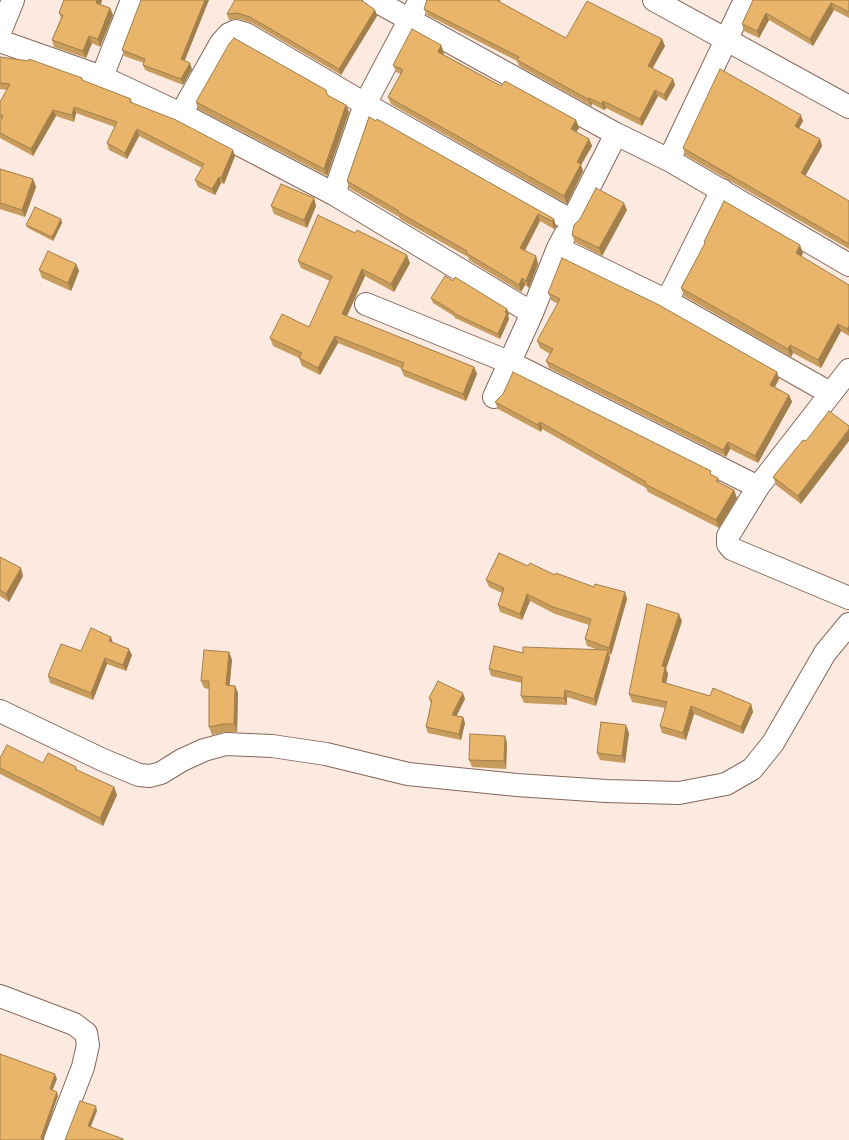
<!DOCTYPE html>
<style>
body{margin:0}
canvas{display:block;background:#fce9e0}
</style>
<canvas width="849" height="1140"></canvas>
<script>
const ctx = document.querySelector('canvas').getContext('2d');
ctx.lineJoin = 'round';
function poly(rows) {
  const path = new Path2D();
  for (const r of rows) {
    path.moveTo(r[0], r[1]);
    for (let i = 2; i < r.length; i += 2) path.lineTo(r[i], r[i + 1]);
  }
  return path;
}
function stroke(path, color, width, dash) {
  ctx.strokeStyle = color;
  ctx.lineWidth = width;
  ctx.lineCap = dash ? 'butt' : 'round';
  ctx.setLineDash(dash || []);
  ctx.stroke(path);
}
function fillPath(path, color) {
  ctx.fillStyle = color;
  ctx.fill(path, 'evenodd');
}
const minor = poly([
 [374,0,616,134],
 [654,0,849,107],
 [745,0,669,160,849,265],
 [0,32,13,0],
 [0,41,102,77,181,114,334,194,532,313,494,397],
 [102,77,132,0],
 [181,114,221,43,229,34,236,31,246,34,365,104,572,221,616,134,669,160],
 [334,194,365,104,420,0],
 [558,248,667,301,830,393],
 [667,301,722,190],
 [366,304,511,363,758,487],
 [532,313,558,248,565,235],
 [849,370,758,487,728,536,728,544,732,549,849,598],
 [0,711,103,760,139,775,150,776,161,773,182,760,204,750,226,744,272,746,326,754,408,774,517,785,606,791,679,793,726,784,752,769,773,743,825,653,849,624],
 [0,996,74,1024,86,1033,88,1045,83,1067,55,1140]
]);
const wall = poly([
 [64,0,102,0,101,5,110,8,113,15,100,47,92,43,86,58,54,47,52,40,61,18,59,13],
 [235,0,375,10,377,16,341,75,252,23,240,19,229,20,227,14],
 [427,0,501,0,500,2,566,38,662,39,665,46,653,68,673,79,675,85,666,101,658,96,642,126,606,108,604,110,592,104,591,106,519,66,517,61,427,15,424,9],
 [753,0,849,0,849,18,834,10,813,46,769,20,759,38,744,31,742,24],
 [441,45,444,53,443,54,501,86,576,120,579,128,576,132,589,139,592,146,581,165,583,171,567,204,391,104,388,97,401,74,396,72,393,65],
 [122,50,184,61,192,69,183,85,145,70,143,65,144,63,124,56],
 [0,57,82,78,83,81,131,99,132,103,235,156,224,184,221,183,215,195,198,187,195,180,202,168,139,136,127,159,109,150,107,143,115,127,76,113,74,122,56,116,33,156,0,138,0,122,1,120,0,119,0,102,7,90,0,89],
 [326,90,328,96,346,105,349,112,327,176,198,109,196,102],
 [369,117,554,219,556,227,554,229,540,221,525,251,536,256,538,264,529,288,525,285,521,292,469,260,468,257,400,219,399,217,349,188,347,181],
 [803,121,799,128,820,139,822,146,805,176,849,201,849,249,685,155,683,148],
 [0,169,33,179,36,187,25,217,0,209],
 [314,198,316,206,307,228,274,214,271,206],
 [627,210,602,256,575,242,572,235],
 [61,219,62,223,53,241,28,228,26,225],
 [704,242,803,253,801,257,849,285,849,336,841,331,821,368,793,353,791,357,684,296,681,288,705,244],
 [298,261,410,263,394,292,365,276,347,316,474,367,477,374,466,401,404,376,401,369,401,368,338,343,320,375,302,366,299,358,273,346,270,338,309,327,330,281,301,268],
 [76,264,79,271,71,291,42,278,39,270],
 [548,293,777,372,779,379,775,387,789,395,792,402,758,463,730,449,726,457,549,368,546,361,550,354,540,348,537,341,558,304,551,300],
 [431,298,507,309,509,314,508,316,509,319,500,339,455,318,454,316,433,303],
 [495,402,713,476,718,478,719,483,734,490,737,498,719,528,648,492,646,488,542,429,541,432,498,409],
 [806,441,801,504,776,485,773,477],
 [0,557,23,576,9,602,0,596],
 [528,566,594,587,625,592,627,599,611,655,609,654,610,658,596,706,567,697,567,705,524,703,521,696,522,683,491,676,489,669,523,653,599,650,587,646,585,639,589,625,555,614,530,601,522,620,500,612,498,605,502,593,489,587,486,580],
 [682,621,666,669,668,674,666,683,710,696,751,704,753,712,743,734,694,714,686,740,662,733,660,726,665,708,632,702,629,694],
 [113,642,132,655,126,671,107,664,93,700,50,683,48,676,81,651],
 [229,652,232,660,229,685,235,686,238,693,237,732,225,732,212,735,209,727,209,689,204,688,201,681],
 [429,698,465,699,456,716,463,717,465,723,461,740,428,733,426,727,431,704],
 [629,733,625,763,600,760,597,753],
 [507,743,506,769,472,767,469,760],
 [0,758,76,767,77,770,114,787,117,795,103,826,0,774]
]);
const shadedWall = poly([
 [97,0,102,0,98,10,96,3],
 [205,0,209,0,183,65,181,59],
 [831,3,834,10,813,46,810,39],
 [110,8,113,15,100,47,98,39],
 [375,10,377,16,341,75,339,69],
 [766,13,769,20,759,38,757,31],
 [89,36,92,43,86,58,83,51],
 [662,39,665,46,650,72,648,66],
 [441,45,444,53,440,59,438,52],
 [190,63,192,69,183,85,181,79],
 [673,79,675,85,666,101,664,95],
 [655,90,658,96,642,126,640,119],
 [589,98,592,104,591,106,588,99],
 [603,101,606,108,604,110,602,104],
 [346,105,349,112,327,176,324,169],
 [74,107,76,113,74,122,72,115],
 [53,110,56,116,33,156,31,149],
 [801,115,803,121,797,132,795,126],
 [576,120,579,128,574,136,571,129],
 [137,129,139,136,127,159,125,153],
 [589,139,592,146,581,165,583,171,567,204,564,196,577,162],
 [820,139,822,146,803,180,801,173],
 [233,150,235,156,224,184,221,178],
 [219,177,221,183,215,195,212,189],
 [33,179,36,187,25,217,22,210],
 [314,198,316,206,307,228,304,220],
 [624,203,627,210,602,256,599,248],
 [538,214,540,221,522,255,520,248],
 [61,219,62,223,53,241,52,237],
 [554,219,556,227,554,229,552,221],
 [800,245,803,253,799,261,796,253],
 [407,255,410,263,394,292,391,284],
 [536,256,538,264,529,288,526,281],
 [76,264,79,271,71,291,68,283],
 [362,269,365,276,344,322,342,314],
 [522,278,525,285,521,292,519,285],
 [507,309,509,314,508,316,509,319,500,339,498,334,505,312],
 [838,324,841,331,821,368,818,360],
 [849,326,849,333,847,329],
 [335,336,338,343,320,375,318,368],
 [790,345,793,353,791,357,788,349],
 [474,367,477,374,466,401,463,394],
 [777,372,779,379,772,392,770,385],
 [789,395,792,402,758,463,755,456],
 [540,422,542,429,541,432,538,425],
 [849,429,849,441,801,504,798,496],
 [728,442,730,449,726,457,723,450],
 [734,490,737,498,719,528,716,520],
 [21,568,23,576,9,602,6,594],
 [625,592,627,599,611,655,609,648],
 [527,594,530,601,522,620,520,614],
 [679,614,682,621,666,669,668,674,665,689,662,682,662,666],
 [111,637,113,643,109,641],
 [129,649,132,655,126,671,123,665],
 [608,650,610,658,596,706,594,699],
 [229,652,232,660,229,693,226,685],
 [105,658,107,664,93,700,91,693],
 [235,686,238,693,237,732,234,724],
 [565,690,567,697,567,705,564,698],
 [463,693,465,699,454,721,452,715],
 [751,704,753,712,743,734,741,727],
 [691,706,694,714,686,740,683,733],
 [463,717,465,723,461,740,459,734],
 [626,725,629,733,625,763,622,756],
 [505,736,507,743,506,769,504,761],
 [114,787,117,795,103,826,100,818],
 [55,1074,57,1079,51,1094,50,1089],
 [57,1092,58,1096,43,1140,42,1140,41,1137],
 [96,1106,97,1111,89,1131,88,1126]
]);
const building = poly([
 [64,0,97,0,96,3,110,8,98,39,89,36,83,51,52,40,63,15,59,13,64,0],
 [141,0,205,0,181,59,190,63,181,79,143,65,145,59,122,50,141,0],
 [235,0,361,0,375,10,339,69,250,17,237,13,227,14,235,0],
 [427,0,496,0,566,38,587,1,662,39,648,66,673,79,664,95,655,90,640,119,603,101,602,104,589,98,588,99,517,60,519,57,424,9,427,0],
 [753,0,849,0,849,12,831,3,810,39,766,13,757,31,742,24,753,0],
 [412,29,441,45,438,52,501,86,505,81,576,120,571,129,589,139,577,162,581,164,564,196,388,97,403,70,393,65,412,29],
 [234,38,326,90,327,95,346,105,324,169,196,102,229,44,234,38],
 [0,57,29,61,29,59,82,78,82,80,131,99,130,102,176,120,233,150,221,178,219,177,212,189,195,180,204,164,137,129,125,153,107,143,117,122,74,107,72,115,53,110,31,149,0,133,0,122,3,116,0,114,0,102,10,84,0,83,0,57],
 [720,69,801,115,795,126,820,139,801,173,849,201,849,244,683,148,720,69],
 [369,117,376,121,377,119,554,219,552,221,538,214,520,248,536,256,526,281,522,278,519,285,466,253,467,251,398,212,399,211,347,181,369,117],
 [0,169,33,179,22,210,0,203,0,169],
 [281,184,314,198,304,220,271,206,281,184],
 [596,188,624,203,599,248,572,235,574,225,580,219,596,188],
 [724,201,800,245,796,253,849,285,849,326,847,329,838,324,818,360,790,345,788,349,681,288,705,243,704,242,724,201],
 [35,207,61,219,52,237,26,225,35,207],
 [318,215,355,233,357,230,407,255,391,284,362,269,342,314,474,367,463,394,401,369,404,363,335,336,318,368,299,358,302,353,270,338,282,314,309,327,332,276,298,261,318,215],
 [48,251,76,264,68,283,39,270,48,251],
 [562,258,659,305,777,372,770,385,789,395,755,456,728,442,723,450,546,361,553,349,537,341,560,299,548,293,562,258],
 [445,276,453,281,455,277,507,309,505,312,507,313,498,334,453,313,454,312,431,298,445,276],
 [513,372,711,471,710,474,718,478,716,481,734,490,716,520,645,484,646,482,540,422,538,425,495,402,503,394,513,372],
 [829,411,849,426,849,429,798,496,773,477,803,440,806,441,829,411],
 [499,553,528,566,530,563,555,575,556,573,594,587,595,584,625,592,609,648,585,639,591,619,553,607,527,594,520,614,498,605,504,588,486,580,499,553],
 [0,557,21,568,6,594,0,590,0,557],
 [647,604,679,614,662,666,665,667,662,682,710,696,713,688,751,704,741,727,691,706,683,733,660,726,667,702,629,694,647,604],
 [91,628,111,637,109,641,129,649,123,665,105,658,91,693,48,676,61,644,81,651,91,628],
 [494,646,523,653,523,647,608,650,594,699,565,690,564,698,521,696,522,677,489,669,494,646],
 [204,650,229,652,226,685,235,686,234,724,223,724,209,727,209,681,201,681,204,650],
 [438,681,463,693,452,715,463,717,459,734,426,727,432,700,429,698,438,681],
 [601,722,626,725,622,756,597,753,601,722],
 [470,734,505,736,504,761,469,760,470,734],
 [7,745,43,763,48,753,76,767,75,769,114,787,100,818,0,768,0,758,7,745],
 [0,1054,55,1074,50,1089,57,1092,41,1137,42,1140,0,1140,0,1054],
 [80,1101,96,1106,88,1126,123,1139,123,1140,65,1140,80,1101]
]);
stroke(minor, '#83685b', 24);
stroke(minor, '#fff', 22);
fillPath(wall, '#c89c5c');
fillPath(shadedWall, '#a27f4b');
fillPath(building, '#e8b56b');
stroke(building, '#a27f4b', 1);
</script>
